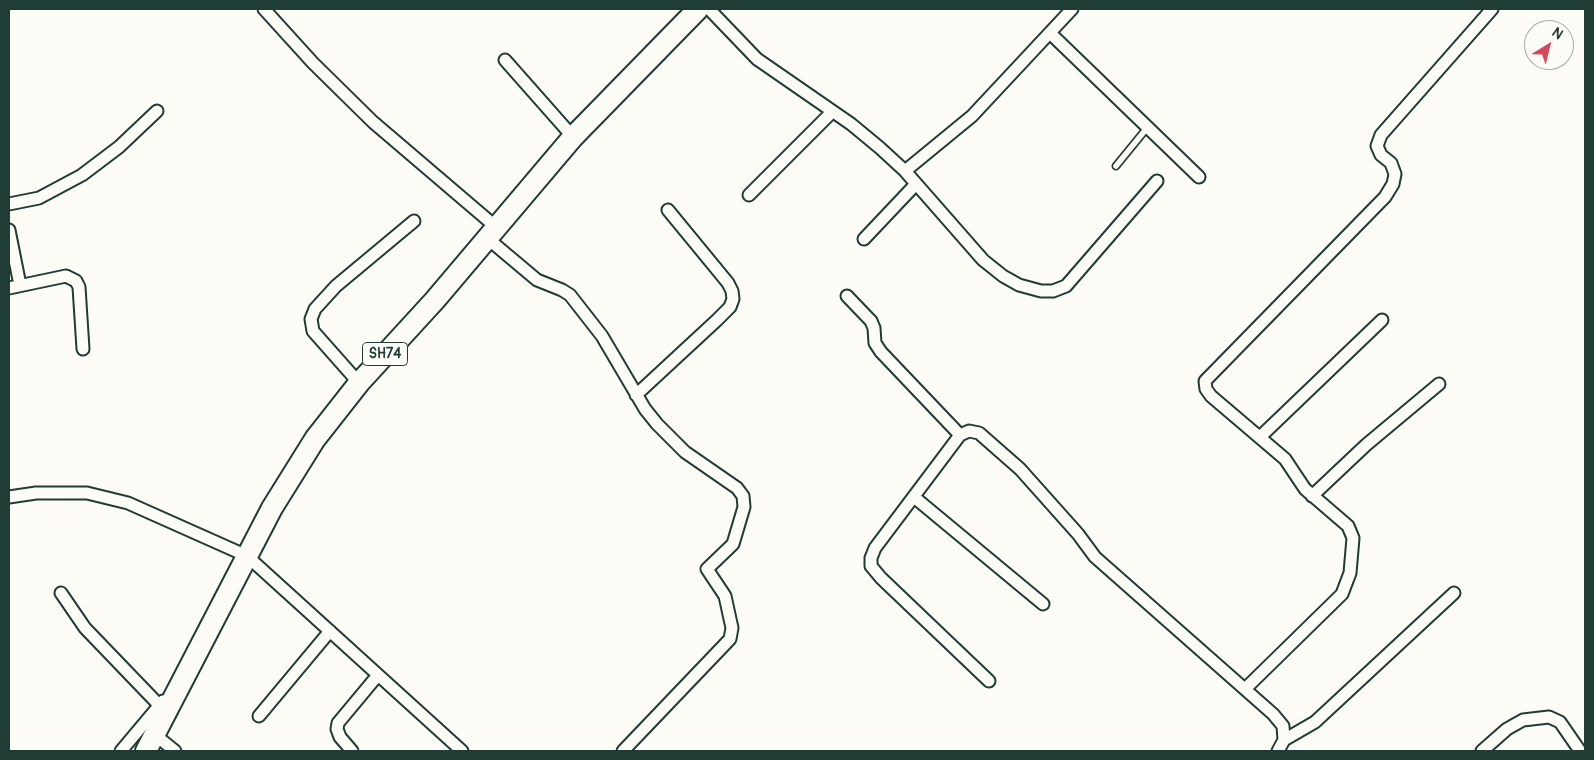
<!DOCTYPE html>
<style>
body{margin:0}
#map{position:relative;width:1594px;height:760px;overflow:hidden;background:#fdfcf7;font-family:Pangolin,sans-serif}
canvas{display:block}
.frame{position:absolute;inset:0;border:10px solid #1f3d34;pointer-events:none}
.north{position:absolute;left:1524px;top:20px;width:50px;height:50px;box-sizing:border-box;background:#fdfcf7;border:1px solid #a4b0a9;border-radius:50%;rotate:36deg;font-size:14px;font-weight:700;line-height:20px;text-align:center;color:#1f3d34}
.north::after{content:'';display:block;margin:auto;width:18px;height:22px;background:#d1495b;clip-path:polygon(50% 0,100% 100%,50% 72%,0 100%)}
</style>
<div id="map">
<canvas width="1594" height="760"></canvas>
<div class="frame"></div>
<div class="north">N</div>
</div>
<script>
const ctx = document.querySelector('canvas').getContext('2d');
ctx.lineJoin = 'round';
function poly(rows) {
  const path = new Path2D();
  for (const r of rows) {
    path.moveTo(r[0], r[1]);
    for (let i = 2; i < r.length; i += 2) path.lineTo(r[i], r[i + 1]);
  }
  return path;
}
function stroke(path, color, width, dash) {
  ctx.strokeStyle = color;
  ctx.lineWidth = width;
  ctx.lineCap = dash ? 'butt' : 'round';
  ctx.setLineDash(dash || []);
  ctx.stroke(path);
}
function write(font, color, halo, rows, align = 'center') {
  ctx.font = font + ' Pangolin,sans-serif';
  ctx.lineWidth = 4;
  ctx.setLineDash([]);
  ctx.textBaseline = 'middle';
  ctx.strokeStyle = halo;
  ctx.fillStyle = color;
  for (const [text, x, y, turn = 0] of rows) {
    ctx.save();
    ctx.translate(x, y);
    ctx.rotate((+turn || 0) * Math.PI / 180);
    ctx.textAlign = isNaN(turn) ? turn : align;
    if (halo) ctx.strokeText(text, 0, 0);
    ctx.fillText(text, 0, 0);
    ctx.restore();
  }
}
const lane = poly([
 [1116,166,1147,128]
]);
const street = poly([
 [264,9,313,63,373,122,496,227],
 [709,9,757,59,851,124,880,148,905,171,983,260,1003,276,1019,285,1041,291,1053,291,1066,286,1157,181],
 [1050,33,1199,177],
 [505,60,573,137],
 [905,171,972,116,1072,9],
 [749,195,832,112],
 [9,204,39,198,82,175,119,147,157,111],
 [9,230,20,285],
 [487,238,537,280,562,290,570,295,602,336,645,409,657,424,685,452,737,488,743,496,744,507,733,544,707,569,725,596,732,628,730,639,623,751],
 [864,239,916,184],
 [9,288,66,276,76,281,79,287,83,349],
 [847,296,871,321,874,328,875,343,881,352,960,435],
 [359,383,313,331,311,319,315,309,336,286,414,221],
 [636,395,717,320,730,307,733,299,732,291,728,283,668,210],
 [1260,437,1382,320],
 [1312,496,1366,445,1439,384],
 [9,497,36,493,87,493,128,503,247,556,462,751],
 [914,497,1043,604],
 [61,593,85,628,160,706],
 [989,681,881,578,871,566,871,558,875,548,960,435,969,431,979,433,1020,469,1078,534,1095,557,1273,714,1283,726,1284,740,1278,751],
 [1245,689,1342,594,1350,573,1353,538,1348,526,1305,489,1285,459,1211,396,1206,389,1205,381,1385,197,1393,184,1395,174,1391,163,1381,155,1377,146,1381,135,1492,9],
 [259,716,330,631],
 [154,734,175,751],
 [1284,740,1315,722,1454,593],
 [121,751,163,701],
 [352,751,340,737,337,729,338,723,378,675],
 [1482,751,1507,729,1523,720,1549,717,1560,722,1580,751]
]);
const highway = poly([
 [146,751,272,508,315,439,359,383,435,300,573,137,698,9]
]);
const shields = [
 [385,354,45]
];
const shieldNames = [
 ["SH74",385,354]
];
stroke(lane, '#1f3d34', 9);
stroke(street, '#1f3d34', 15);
stroke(highway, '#1f3d34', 24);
stroke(lane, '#fdfcf7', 5.5);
stroke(street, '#fdfcf7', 11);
stroke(highway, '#fdfcf7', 20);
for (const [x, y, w] of shields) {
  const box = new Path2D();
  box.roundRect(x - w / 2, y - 11.5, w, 23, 4);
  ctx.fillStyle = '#fdfcf7';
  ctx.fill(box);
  stroke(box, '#1f3d34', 1);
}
write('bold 14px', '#1f3d34', null, shieldNames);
</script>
